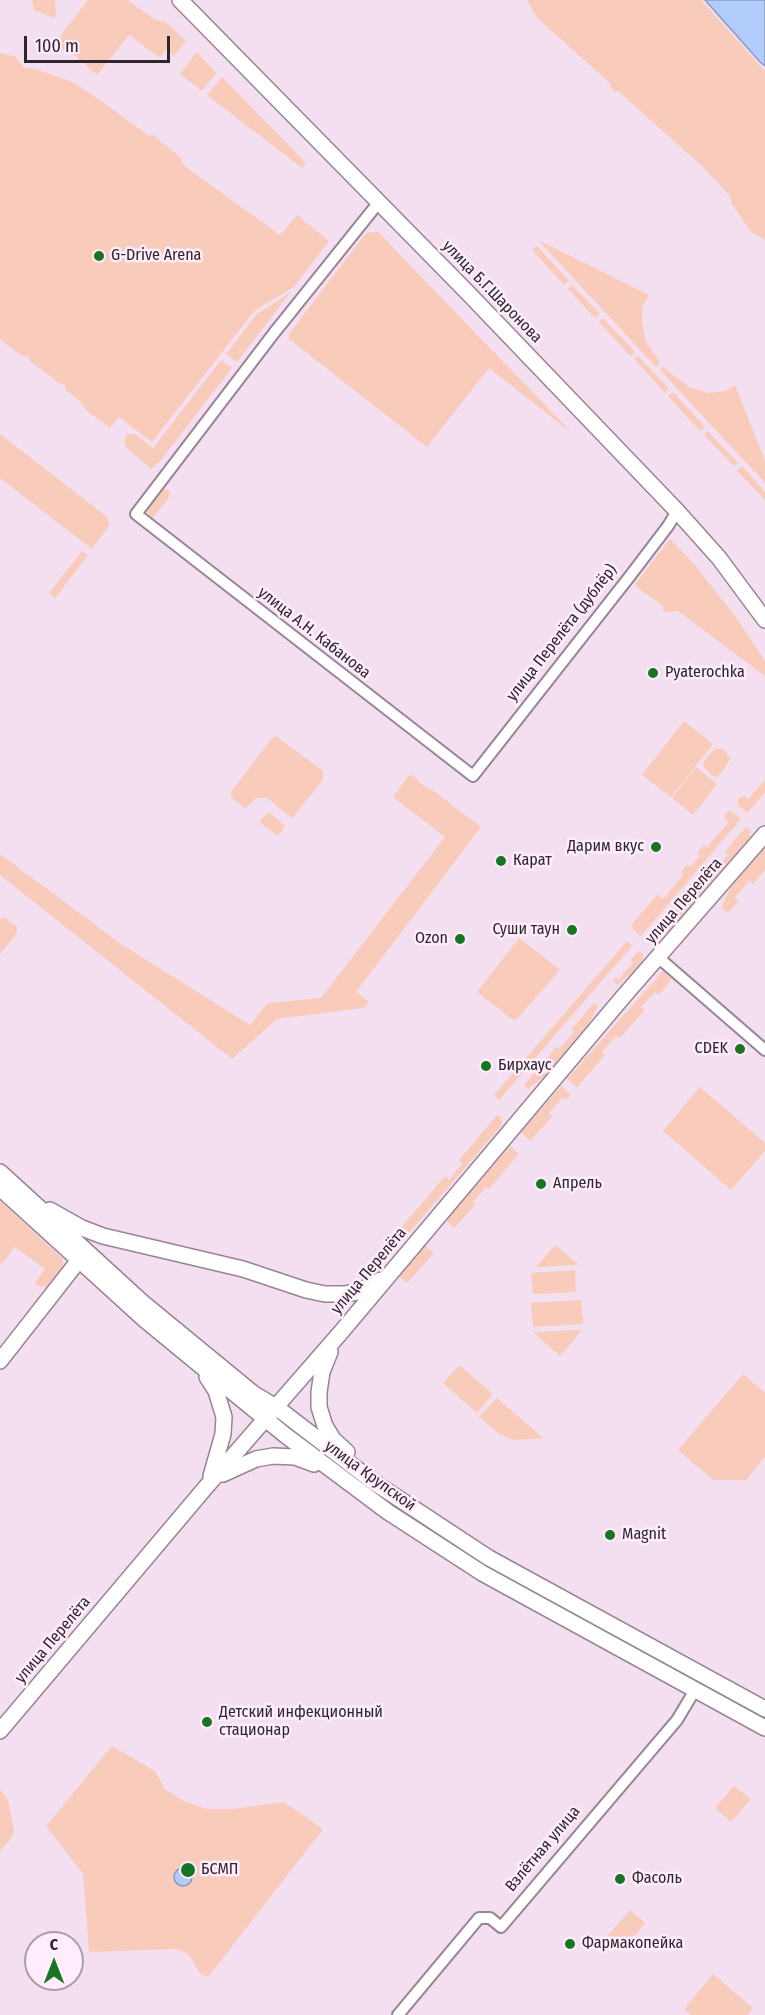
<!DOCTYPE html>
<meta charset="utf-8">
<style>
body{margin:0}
#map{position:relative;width:765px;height:2015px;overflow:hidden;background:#f4dff1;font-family:"Fira Sans Condensed",sans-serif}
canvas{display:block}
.north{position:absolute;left:24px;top:1931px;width:60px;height:60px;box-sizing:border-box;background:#ffedfc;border:2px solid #ab9da9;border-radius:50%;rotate:0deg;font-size:16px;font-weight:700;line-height:24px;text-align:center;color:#2e262d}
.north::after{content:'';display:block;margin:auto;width:21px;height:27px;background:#167423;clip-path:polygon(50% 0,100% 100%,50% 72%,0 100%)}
.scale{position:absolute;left:24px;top:36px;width:146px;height:27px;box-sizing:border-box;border:3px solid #2e262d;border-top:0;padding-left:8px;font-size:18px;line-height:21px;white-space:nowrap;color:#2e262d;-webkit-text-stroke:4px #ffedfc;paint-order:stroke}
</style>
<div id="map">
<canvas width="765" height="2015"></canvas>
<div class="north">С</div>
<div class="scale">100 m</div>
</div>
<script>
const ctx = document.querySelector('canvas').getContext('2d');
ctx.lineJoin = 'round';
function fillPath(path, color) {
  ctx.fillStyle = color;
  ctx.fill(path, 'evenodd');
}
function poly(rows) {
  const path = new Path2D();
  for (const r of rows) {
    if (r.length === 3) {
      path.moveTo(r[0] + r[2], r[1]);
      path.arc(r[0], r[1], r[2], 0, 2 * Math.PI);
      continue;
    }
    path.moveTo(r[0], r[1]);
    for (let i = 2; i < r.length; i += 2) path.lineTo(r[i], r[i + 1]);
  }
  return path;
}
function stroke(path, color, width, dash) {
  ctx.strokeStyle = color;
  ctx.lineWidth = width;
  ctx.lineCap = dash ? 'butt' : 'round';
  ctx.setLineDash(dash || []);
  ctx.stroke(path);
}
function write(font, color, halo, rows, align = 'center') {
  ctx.font = font + ' "Fira Sans Condensed",sans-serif';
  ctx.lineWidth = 5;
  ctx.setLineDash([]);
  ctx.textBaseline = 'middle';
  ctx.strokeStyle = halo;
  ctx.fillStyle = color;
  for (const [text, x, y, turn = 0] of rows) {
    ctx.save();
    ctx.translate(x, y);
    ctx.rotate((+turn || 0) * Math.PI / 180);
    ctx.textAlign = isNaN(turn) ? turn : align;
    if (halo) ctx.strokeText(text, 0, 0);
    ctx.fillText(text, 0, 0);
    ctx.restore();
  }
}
const green = poly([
 [32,0,55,0,56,15,54,18,34,10],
 [88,0,127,0,156,20,166,22,186,41,174,56,166,50,160,58,129,35,97,75,74,55,60,48,61,35],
 [527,0,701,0,765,71,765,240,751,232,732,204,730,196,704,168,618,91,615,92,610,87,611,84,537,18],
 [197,52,216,73,202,91,180,74],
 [0,53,16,57,24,68,36,69,72,82,93,95,149,136,153,135,181,158,183,165,280,235,297,215,329,241,294,287,255,310,152,442,119,417,110,428,86,410,81,402,65,389,65,384,60,384,30,361,28,356,22,356,0,339],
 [222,77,306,163,302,168,207,95],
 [378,232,573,434,489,368,427,447,289,339,289,334,366,233],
 [538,240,649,295,643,305,642,324,646,341,660,363,656,367],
 [537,246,569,281,564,285,532,250],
 [572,285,600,314,595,318,568,289],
 [291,292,237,362,226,354,257,314],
 [603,318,635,352,630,356,599,322],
 [638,356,669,389,665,393,634,359],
 [221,360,232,368,161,460,151,469,126,447,124,440,127,434,135,434,153,448],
 [663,367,689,387,708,393,725,391,735,385,765,461,765,483,660,370],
 [673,392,705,427,700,431,668,396],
 [708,431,738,463,734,466,704,435],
 [0,434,107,517,109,526,92,549,0,478],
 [742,466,765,492,765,500,737,471],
 [164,489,170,491,169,497,152,519,148,513,148,509],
 [670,539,694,564,738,620,765,661,765,676,678,611,664,612,663,606,638,588,635,584],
 [82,551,88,555,55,598,49,593],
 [684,721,713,744,671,797,642,775],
 [276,736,323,771,323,780,292,818,267,798,255,798,252,803,245,808,231,797,231,792,272,738],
 [715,748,723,749,731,758,721,774,716,777,711,775,703,766,704,761],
 [696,767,717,784,693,815,672,798],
 [409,775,412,775,428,789,434,791,481,827,356,992,369,1002,363,1008,277,1019,232,1059,0,875,0,854,121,944,250,1025,268,1003,321,998,445,837,393,797],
 [765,780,765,793,747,813,738,805,738,798,745,796,748,799],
 [729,811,732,812,741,819,641,936,633,929,632,924,658,894,663,899,683,875,681,872,687,865,690,867,700,856,697,853,704,845,707,847,728,823,724,816],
 [269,812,285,826,278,836,260,823,261,819],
 [746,827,751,831,750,837,667,934,659,928,710,869,713,871,728,855,725,852],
 [765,847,765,870,753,884,749,881,735,897,739,901,728,913,721,908,731,887],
 [5,918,17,927,17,933,0,954,0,919],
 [519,938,560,970,517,1019,513,1020,477,992],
 [627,941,632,946,499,1100,494,1095],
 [639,951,643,954,643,960,633,972,617,985,613,981,616,977,619,979,633,963,631,960],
 [663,971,672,979,659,995,655,992,641,1007,645,1010,620,1038,616,1036,602,1052,605,1055,577,1087,567,1079],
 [594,1003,598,1006,589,1024,552,1067,545,1061,556,1047,559,1049,574,1032,572,1029],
 [538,1068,547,1075,528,1089,524,1085],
 [561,1086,571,1095,566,1099,563,1097,549,1113,552,1117,530,1141,521,1132],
 [700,1087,765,1143,765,1151,731,1190,663,1131],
 [497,1115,501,1117,502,1122,500,1127,383,1263,379,1260,376,1257,445,1176,449,1180,462,1164,459,1160],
 [510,1146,519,1154,489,1189,486,1187,473,1202,475,1205,454,1228,445,1219],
 [0,1201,63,1259,63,1265,60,1272,48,1286,40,1287,35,1283,45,1269,15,1247,2,1264,0,1262],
 [424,1245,434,1253,407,1283,397,1275],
 [555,1245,579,1265,536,1267],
 [575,1270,576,1292,533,1294,531,1273],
 [581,1300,583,1324,533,1327,531,1303],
 [582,1330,560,1356,533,1332],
 [459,1365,493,1394,477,1413,443,1383],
 [743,1374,765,1393,765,1457,746,1480,713,1480,678,1450],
 [497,1398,543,1438,514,1440,499,1434,479,1417],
 [112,1746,155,1771,165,1789,183,1801,206,1809,233,1809,284,1802,323,1829,209,1976,204,1976,200,1973,188,1954,176,1949,89,1952,83,1874,46,1826],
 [734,1786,751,1799,731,1822,715,1808],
 [0,1789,8,1800,14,1831,12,1837,0,1851],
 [630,1910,645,1923,624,1949,608,1935],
 [713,1974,753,2008,748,2015,691,2015,684,2009]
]);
const water = poly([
 [705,0,765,0,765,66,760,62,705,0],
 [183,1877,9]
]);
const street = poly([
 [379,202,274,333,136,514,473,776,630,576,668,526,677,511],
 [659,958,765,1050],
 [398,2015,479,1918,490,1918,501,1927,677,1720,695,1690]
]);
const secondary = poly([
 [180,0,468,293,677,511,719,558,765,620],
 [0,1172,142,1302,254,1394,276,1407,375,1483,489,1558,765,1709],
 [0,1188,145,1320,285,1435,388,1512,482,1573,765,1728],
 [50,1210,82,1228,103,1236,243,1269,306,1290,325,1294,345,1294,357,1292,381,1280],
 [330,1352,322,1372,319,1392,319,1407,325,1426,333,1439,347,1452],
 [0,1361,79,1260],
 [207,1377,216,1391,224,1417,223,1434,211,1476],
 [223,1474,256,1459,273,1456,295,1457,314,1464],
 [0,1731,206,1487,342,1331,623,997,765,834]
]);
const markers = [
 [99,256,6,"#167423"],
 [653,673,6,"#167423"],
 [656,847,6,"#167423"],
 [501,861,6,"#167423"],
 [572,930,6,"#167423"],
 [460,939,6,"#167423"],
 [740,1049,6,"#167423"],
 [486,1066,6,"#167423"],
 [541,1184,6,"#167423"],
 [610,1535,6,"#167423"],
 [207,1722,6,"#167423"],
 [188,1870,8,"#167423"],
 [620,1879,6,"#167423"],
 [570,1944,6,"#167423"]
];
const poiNames = [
 ["G-Drive Arena",111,256],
 ["Pyaterochka",665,673],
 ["Дарим вкус",644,847,"right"],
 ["Карат",513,861],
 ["Суши таун",560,930,"right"],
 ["Ozon",448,939,"right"],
 ["CDEK",728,1049,"right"],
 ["Бирхаус",498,1066],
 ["Апрель",553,1184],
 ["Magnit",622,1535],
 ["Детский инфекционный",219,1713],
 ["стационар",219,1731],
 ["БСМП",201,1870],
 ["Фасоль",632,1879],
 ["Фармакопейка",582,1944]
];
const streetNames = [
 ["улица Б.Г.Шаронова",492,292,46],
 ["улица А.Н. Кабанова",314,633,38],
 ["улица Перелёта (дублёр)",562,633,-52],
 ["улица Перелёта",684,901,-49],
 ["улица Перелёта",369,1271,-50],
 ["улица Крупской",370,1476,36],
 ["улица Перелёта",53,1640,-50],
 ["Взлётная улица",543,1849,-50]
];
fillPath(green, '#f8cbbb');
fillPath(water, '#b2cdfb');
stroke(water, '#8a9bbd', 1.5);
stroke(street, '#978494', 14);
stroke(secondary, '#978494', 18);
stroke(street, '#fff', 10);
stroke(secondary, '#fff', 15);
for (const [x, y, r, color] of markers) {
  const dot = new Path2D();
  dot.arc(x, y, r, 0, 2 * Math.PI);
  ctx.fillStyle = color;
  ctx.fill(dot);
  stroke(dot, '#ffedfc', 2);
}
write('16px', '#2e262d', '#ffedfc', poiNames, 'left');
write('16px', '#2e262d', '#ffedfc', streetNames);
</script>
